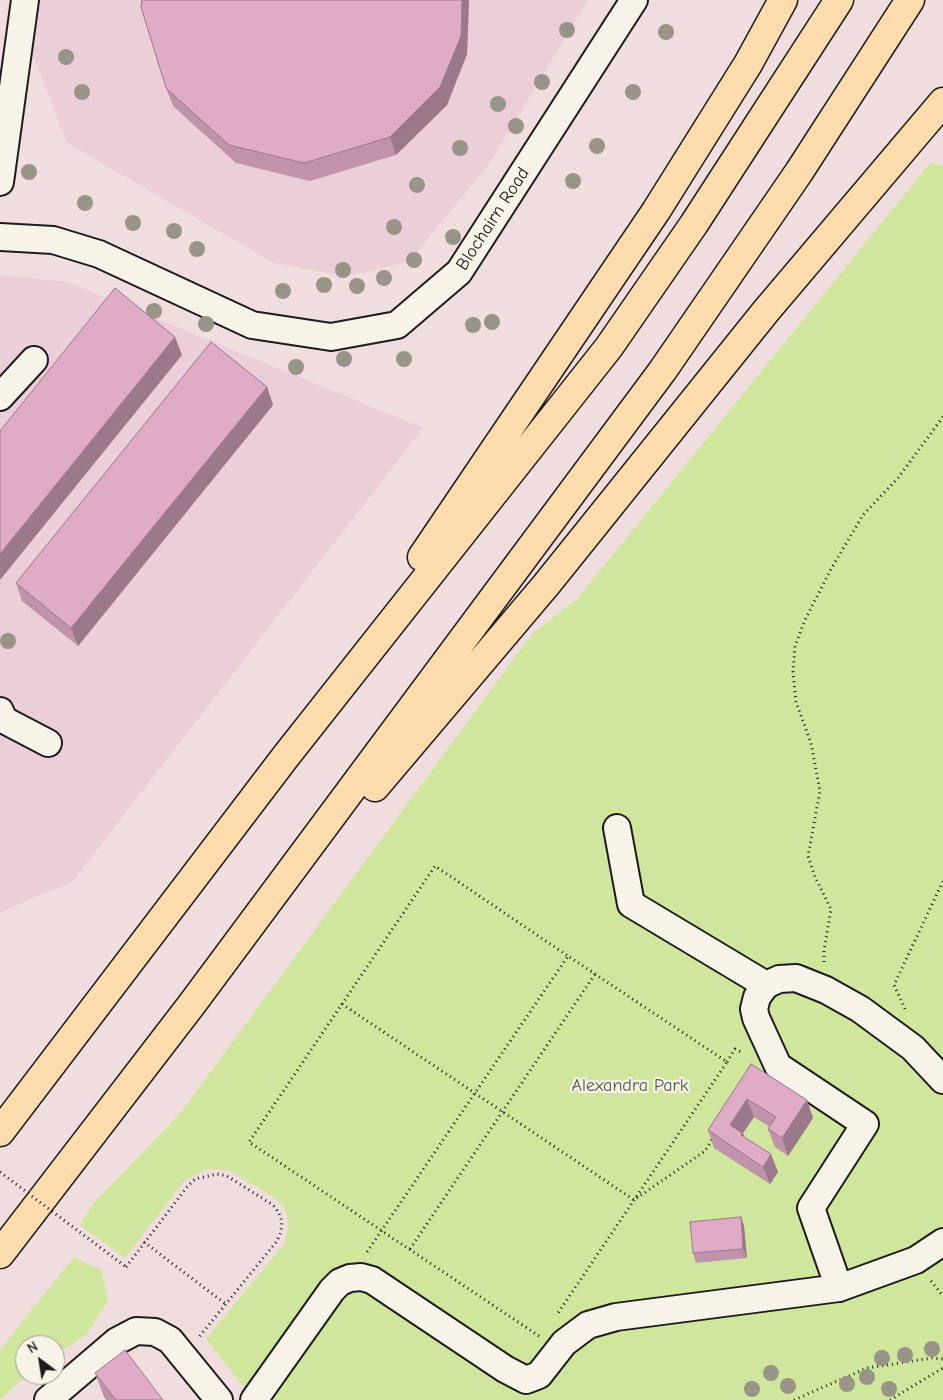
<!DOCTYPE html>
<style>
body{margin:0}
#map{position:relative;width:943px;height:1400px;overflow:hidden;background:#f0ddde;font-family:"Comic Neue",sans-serif}
canvas{display:block}
.north{position:absolute;left:15px;top:1335px;width:50px;height:50px;box-sizing:border-box;background:#f7f3e8;border:1px solid #9f9d96;border-radius:50%;rotate:329deg;font-size:14px;font-weight:700;line-height:20px;text-align:center;color:#1c1c1c}
.north::after{content:'';display:block;margin:auto;width:18px;height:22px;background:#1c1c1c;clip-path:polygon(50% 0,100% 100%,50% 72%,0 100%)}
</style>
<div id="map">
<canvas width="943" height="1400"></canvas>
<div class="north">N</div>
</div>
<script>
const ctx = document.querySelector('canvas').getContext('2d');
ctx.lineJoin = 'round';
function fillPath(path, color) {
  ctx.fillStyle = color;
  ctx.fill(path, 'evenodd');
}
function poly(rows) {
  const path = new Path2D();
  for (const r of rows) {
    path.moveTo(r[0], r[1]);
    for (let i = 2; i < r.length; i += 2) path.lineTo(r[i], r[i + 1]);
  }
  return path;
}
function stroke(path, color, width, dash) {
  ctx.strokeStyle = color;
  ctx.lineWidth = width;
  ctx.lineCap = dash ? 'butt' : 'round';
  ctx.setLineDash(dash || []);
  ctx.stroke(path);
}
function write(font, color, halo, rows, align = 'center') {
  ctx.font = font + ' "Comic Neue",sans-serif';
  ctx.lineWidth = 4.5;
  ctx.setLineDash([]);
  ctx.textBaseline = 'middle';
  ctx.strokeStyle = halo;
  ctx.fillStyle = color;
  for (const [text, x, y, turn = 0] of rows) {
    ctx.save();
    ctx.translate(x, y);
    ctx.rotate((+turn || 0) * Math.PI / 180);
    ctx.textAlign = isNaN(turn) ? turn : align;
    if (halo) ctx.strokeText(text, 0, 0);
    ctx.fillText(text, 0, 0);
    ctx.restore();
  }
}
const built = poly([
 [37,0,588,0,491,161,409,262,346,276,274,263,67,143,28,42],
 [0,275,68,282,423,428,72,882,0,912]
]);
const green = poly([
 [930,163,943,166,943,1400,254,1400,206,1339,284,1244,288,1229,287,1216,283,1206,272,1196,228,1170,206,1169,185,1180,125,1258,80,1225,93,1204,179,1115,532,634,577,599],
 [74,1257,102,1271,108,1301,86,1335,55,1355,55,1345,25,1345,25,1375,27,1375,0,1400,0,1350]
]);
const path = poly([
 [824,962,824,951,831,909,815,877,808,856,820,791,811,743,796,702,793,672,795,646,805,620,831,569,863,515,898,478,943,417],
 [342,1004,634,1200,705,1151,713,1138],
 [905,1009,894,985,943,881],
 [727,1062,735,1049,743,1053],
 [144,1242,227,1305],
 [410,1249,595,974],
 [367,1252,568,956,727,1062,558,1313],
 [126,1267,187,1187,195,1179,217,1174,227,1176,273,1205,279,1213,282,1222,281,1232,277,1241,199,1337],
 [931,1281,943,1296],
 [539,1336,249,1142,435,866,568,956],
 [794,1400,867,1368,932,1358,943,1359],
 [890,1400,943,1368]
]);
const minor = poly([
 [0,182,25,0],
 [0,237,53,240,99,254,252,325,331,337,397,325,459,272,634,0],
 [0,397,34,360],
 [0,711,4,720,48,743],
 [617,828,631,904,766,985],
 [839,1288,811,1208,865,1124,778,1066,756,1018,754,1009,757,997,766,985,779,979,796,978,826,990,860,1009,913,1048,943,1080],
 [48,1400,117,1341,136,1331,155,1332,170,1340,219,1400],
 [254,1400,332,1290,340,1282,350,1278,361,1277,372,1280,505,1369,526,1380,539,1375,564,1343,588,1325,616,1317,839,1288,916,1260,943,1242]
]);
const highway = poly([
 [422,557,656,211,748,64,783,0],
 [375,787,546,585,766,311,943,102],
 [0,1132,286,756,609,347,694,224,839,0],
 [0,1254,192,1004,663,370,799,172,910,0]
]);
const pathBridge = poly([
 [0,1172,126,1267]
]);
const trees = [
 [567,30],
 [666,32],
 [66,57],
 [542,82],
 [82,92],
 [633,92],
 [498,104],
 [516,126],
 [597,146],
 [460,148],
 [29,172],
 [573,181],
 [417,185],
 [85,203],
 [133,223],
 [394,227],
 [174,231],
 [453,237],
 [197,249],
 [414,260],
 [343,270],
 [384,278],
 [324,285],
 [357,286],
 [283,291],
 [154,311],
 [492,322],
 [206,324],
 [473,325],
 [344,359],
 [404,359],
 [296,367],
 [8,641],
 [932,1349],
 [905,1355],
 [882,1358],
 [771,1373],
 [867,1377],
 [847,1384],
 [788,1386],
 [752,1389],
 [889,1389]
];
const wall = poly([
 [142,0,469,0,467,54,447,105,396,155,310,181,236,163,173,106,166,88],
 [267,387,273,405,78,646,22,601,16,583],
 [751,1064,807,1100,813,1118,788,1156,775,1147,768,1129,770,1127,754,1117,743,1133,744,1136,778,1172,770,1184,714,1148,708,1130],
 [741,1217,744,1226,747,1258,696,1263,693,1253],
 [95,1373,163,1400,106,1400,104,1397]
]);
const shadedWall = poly([
 [462,0,469,0,467,54,447,105,396,155,390,137],
 [175,337,182,355,0,580,0,554],
 [267,387,273,405,78,646,71,628],
 [747,1099,754,1117,743,1133,749,1151,730,1125],
 [807,1100,813,1118,788,1156,782,1138],
 [771,1154,778,1172,770,1184,763,1167],
 [741,1217,744,1226,747,1258,743,1249]
]);
const building = poly([
 [142,0,462,0,461,36,440,87,390,137,304,163,229,145,166,88,141,7,142,0],
 [115,288,175,337,0,554,0,431,115,288],
 [211,342,267,387,71,628,16,583,211,342],
 [751,1064,807,1100,782,1138,768,1129,776,1117,747,1099,730,1125,742,1133,741,1135,771,1154,763,1167,708,1130,751,1064],
 [741,1217,743,1249,693,1253,690,1222,741,1217],
 [125,1350,163,1400,116,1400,95,1373,125,1350]
]);
const streetNames = [
 ["Blochairn Road",493,219,-57]
];
const parkNames = [
 ["Alexandra Park",630,1086]
];
fillPath(built, '#ebced7');
fillPath(green, '#cfe69c');
stroke(minor, '#1c1c1c', 30);
stroke(highway, '#1c1c1c', 31);
stroke(path, '#1c1c1c', 3, [1, 4]);
stroke(minor, '#f7f3e8', 26);
stroke(highway, '#fcdcac', 28);
stroke(pathBridge, '#1c1c1c', 3, [1, 4]);
ctx.fillStyle = '#999488';
for (const [x, y] of trees) {
  ctx.beginPath();
  ctx.arc(x, y, 8, 0, 2 * Math.PI);
  ctx.fill();
}
fillPath(wall, '#c093aa');
fillPath(shadedWall, '#9c788b');
fillPath(building, '#dfabc6');
stroke(building, '#9c788b', 1);
write('18px', '#1c1c1c', '#f7f3e8', streetNames);
write('18px', '#525942', '#f7f3e8', parkNames);
</script>
